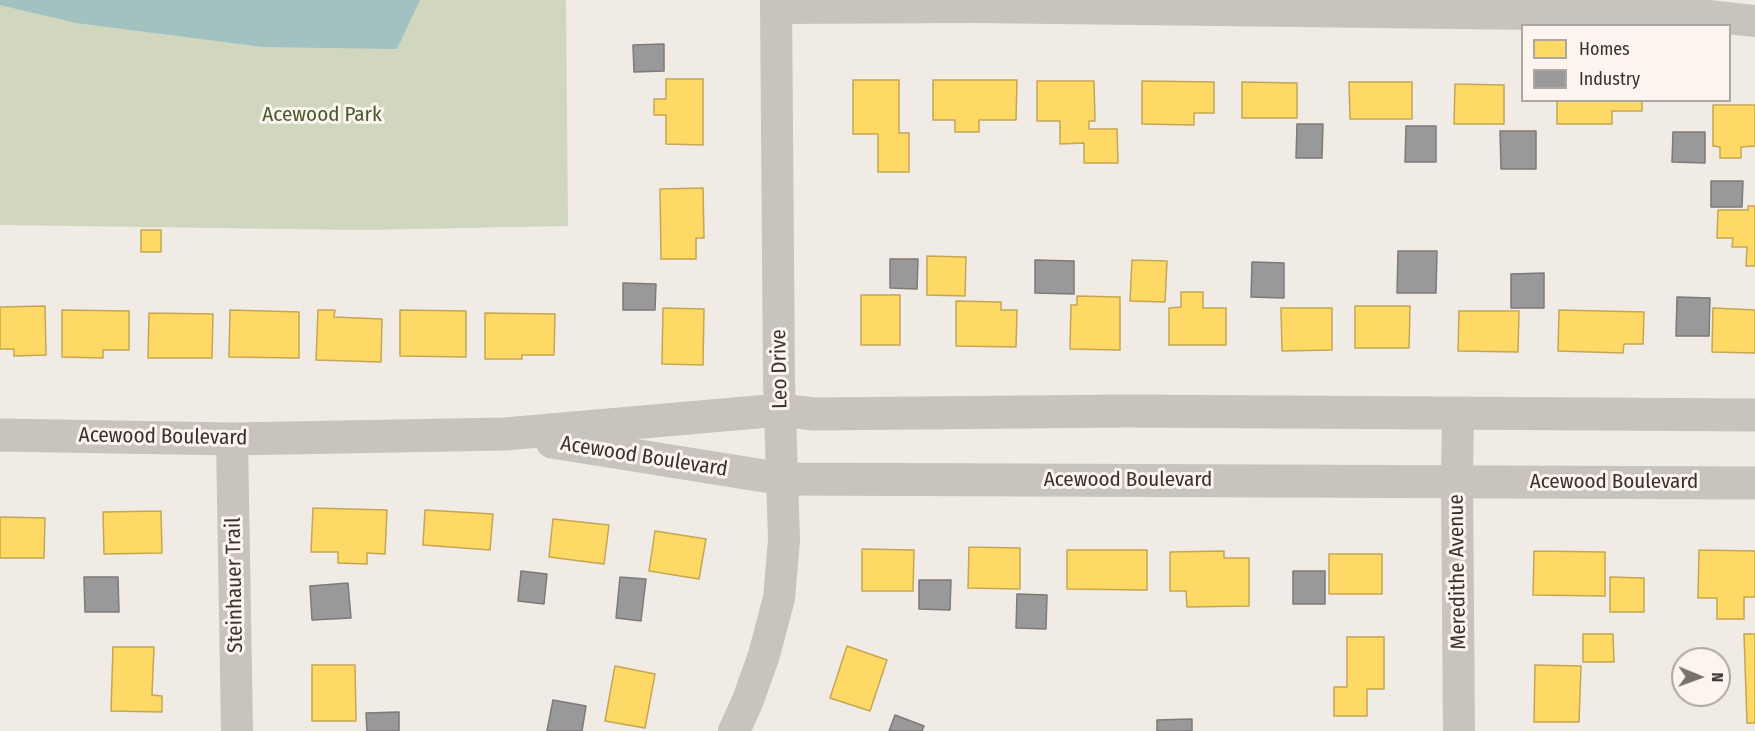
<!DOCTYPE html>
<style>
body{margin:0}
#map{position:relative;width:1755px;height:731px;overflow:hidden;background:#f0ebe5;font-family:"Fira Sans Condensed",sans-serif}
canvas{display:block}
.legend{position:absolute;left:1521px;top:24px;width:210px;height:78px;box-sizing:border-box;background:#fbf5ee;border:2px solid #aea6a0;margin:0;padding:8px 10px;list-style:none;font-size:18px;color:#3b302b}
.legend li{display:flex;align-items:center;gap:12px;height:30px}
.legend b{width:30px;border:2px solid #aea6a0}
.north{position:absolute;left:1671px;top:647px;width:60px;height:60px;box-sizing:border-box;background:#fbf5ee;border:2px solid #aea6a0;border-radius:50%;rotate:91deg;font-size:16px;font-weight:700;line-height:24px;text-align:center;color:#3b302b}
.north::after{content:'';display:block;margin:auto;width:21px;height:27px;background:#7a716c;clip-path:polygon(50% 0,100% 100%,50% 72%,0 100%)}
</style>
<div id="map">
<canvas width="1755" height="731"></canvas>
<ul class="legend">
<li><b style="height:16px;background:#ffd966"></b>Homes</li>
<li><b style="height:16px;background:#999"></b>Industry</li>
</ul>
<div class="north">N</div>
</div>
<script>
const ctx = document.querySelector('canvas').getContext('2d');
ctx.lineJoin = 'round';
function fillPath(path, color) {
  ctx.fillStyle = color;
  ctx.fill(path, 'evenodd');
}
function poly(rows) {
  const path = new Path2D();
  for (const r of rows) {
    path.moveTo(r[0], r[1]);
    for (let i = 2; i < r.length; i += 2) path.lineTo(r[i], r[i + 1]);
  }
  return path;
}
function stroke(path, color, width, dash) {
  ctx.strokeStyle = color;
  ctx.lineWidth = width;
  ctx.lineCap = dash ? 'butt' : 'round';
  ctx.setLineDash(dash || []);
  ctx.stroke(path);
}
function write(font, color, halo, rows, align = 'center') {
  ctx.font = font + ' "Fira Sans Condensed",sans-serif';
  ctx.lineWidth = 6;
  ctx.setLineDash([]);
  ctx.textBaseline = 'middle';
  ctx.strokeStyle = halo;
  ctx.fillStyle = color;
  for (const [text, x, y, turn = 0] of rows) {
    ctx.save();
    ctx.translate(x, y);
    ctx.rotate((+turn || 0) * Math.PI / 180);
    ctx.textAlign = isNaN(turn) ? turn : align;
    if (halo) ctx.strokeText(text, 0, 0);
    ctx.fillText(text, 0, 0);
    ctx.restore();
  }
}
const green = poly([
 [0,0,566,0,568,226,361,230,0,225]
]);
const water = poly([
 [0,0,420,0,397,49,263,47,76,23,0,5]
]);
const homes = poly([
 [666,79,703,79,703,145,666,144,666,115,654,115,654,99,666,99,666,79],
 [853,80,899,80,899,133,909,133,909,172,878,172,878,134,853,134,853,80],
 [933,80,1017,80,1016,120,979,120,979,132,955,132,955,120,933,120,933,80],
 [1037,81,1094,81,1095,121,1089,121,1089,129,1117,129,1118,163,1084,163,1084,143,1060,144,1060,121,1037,121,1037,81],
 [1142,81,1214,82,1214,113,1194,113,1194,125,1142,124,1142,81],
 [1242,82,1297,83,1297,118,1242,118,1242,82],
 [1349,82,1412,82,1412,119,1350,119,1349,82],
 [1455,84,1504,85,1504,124,1454,124,1455,84],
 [1557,100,1642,100,1642,111,1612,111,1612,124,1557,124,1557,100],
 [1713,105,1755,105,1755,146,1741,147,1741,158,1720,158,1720,147,1713,146,1713,105],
 [703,188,704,238,696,238,696,259,661,259,660,189,703,188],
 [1748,206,1755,206,1755,266,1746,266,1747,247,1732,247,1733,238,1717,238,1718,210,1748,210,1748,206],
 [141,230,161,230,161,252,141,252,141,230],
 [927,256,966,257,965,296,927,295,927,256],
 [1132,260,1167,261,1165,302,1130,301,1132,260],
 [1181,292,1203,292,1203,308,1226,308,1226,345,1169,345,1169,308,1181,307,1181,292],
 [861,295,900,295,900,345,861,345,861,295],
 [1077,296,1120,297,1120,350,1070,349,1071,305,1077,305,1077,296],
 [956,301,1001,302,1001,310,1017,310,1016,347,956,346,956,301],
 [45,306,46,355,14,356,14,349,0,349,0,307,45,306],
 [1355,306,1410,306,1409,348,1355,348,1355,306],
 [663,308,704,309,703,365,662,364,663,308],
 [1281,308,1332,308,1332,350,1282,351,1281,308],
 [1713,308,1755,310,1755,353,1712,352,1713,308],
 [62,310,129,311,129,350,103,350,103,358,62,357,62,310],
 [230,310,299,312,299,358,229,357,230,310],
 [318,310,335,310,334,317,382,319,381,362,316,360,318,310],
 [400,310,466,311,466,357,400,356,400,310],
 [1559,310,1644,312,1643,344,1624,344,1623,353,1558,351,1559,310],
 [1459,311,1519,311,1518,352,1458,351,1459,311],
 [149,313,213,314,212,358,148,358,149,313],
 [485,313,555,314,554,355,522,355,522,359,485,359,485,313],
 [313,508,387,510,385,554,367,553,367,564,338,563,338,552,311,552,313,508],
 [425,510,493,514,490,550,423,545,425,510],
 [161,511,162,553,104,554,103,512,161,511],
 [0,517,45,518,44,558,0,558,0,517],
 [553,519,609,525,604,564,549,557,553,519],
 [655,531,706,539,699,579,649,571,655,531],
 [969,547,1020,548,1020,589,968,588,969,547],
 [862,549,914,550,913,591,862,591,862,549],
 [1067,550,1147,550,1147,590,1067,589,1067,550],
 [1699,550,1755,551,1755,597,1744,597,1744,619,1717,619,1717,598,1698,598,1699,550],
 [1224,551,1224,558,1249,558,1249,606,1187,607,1186,591,1170,591,1170,552,1224,551],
 [1534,551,1605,552,1605,596,1533,595,1534,551],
 [1329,554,1382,554,1382,594,1329,594,1329,554],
 [1610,577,1644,578,1644,612,1610,612,1610,577],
 [1583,634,1613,634,1614,662,1583,662,1583,634],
 [1744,634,1755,634,1755,723,1747,723,1744,634],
 [1347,637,1384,637,1384,689,1367,689,1367,716,1334,716,1334,687,1347,687,1347,637],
 [847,646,887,660,870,711,830,698,847,646],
 [113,647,154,647,152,695,162,696,162,712,111,711,113,647],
 [312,665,355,665,356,721,312,721,312,665],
 [1535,665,1581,666,1579,722,1534,722,1535,665],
 [615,666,655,674,645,728,605,721,615,666]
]);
const industry = poly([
 [664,44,664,71,634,72,633,45,664,44],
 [1297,124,1323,124,1322,158,1296,158,1297,124],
 [1406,126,1436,126,1436,162,1405,162,1406,126],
 [1500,131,1536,131,1536,169,1501,169,1500,131],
 [1673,132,1705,132,1705,163,1672,162,1673,132],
 [1711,181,1743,181,1742,207,1711,207,1711,181],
 [1398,251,1437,251,1436,293,1397,293,1398,251],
 [890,259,918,259,917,289,890,288,890,259],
 [1035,260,1074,261,1074,294,1035,293,1035,260],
 [1252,262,1284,263,1284,298,1251,297,1252,262],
 [1544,273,1544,308,1511,308,1511,274,1544,273],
 [623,283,656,284,655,310,623,310,623,283],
 [1677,297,1710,298,1709,336,1676,336,1677,297],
 [521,571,547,574,544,604,518,601,521,571],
 [1293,571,1325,571,1325,604,1293,604,1293,571],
 [84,577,118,577,119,612,85,612,84,577],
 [620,577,646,579,641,621,616,618,620,577],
 [919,580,951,580,950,610,919,609,919,580],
 [348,583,351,618,312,620,310,586,348,583],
 [1017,594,1047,595,1046,629,1016,628,1017,594],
 [553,700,586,706,582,731,547,731,553,700],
 [399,712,399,731,367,731,366,713,399,712],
 [895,715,924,726,922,731,889,731,895,715],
 [1192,719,1192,731,1157,731,1157,720,1192,719]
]);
const minor = poly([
 [777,8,974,7,1617,15,1691,14,1755,21],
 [1458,413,1457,481,1459,731],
 [232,439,237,731],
 [734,731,748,700,764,655,779,598,784,540,779,382,776,0]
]);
const tertiary = poly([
 [0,435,232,439,505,434,780,410,814,414,1127,411,1755,415],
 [552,442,783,479,1755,483]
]);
const parkNames = [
 ["Acewood Park",322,115]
];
const streetNames = [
 ["Leo Drive",780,369,-91],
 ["Acewood Boulevard",163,437,1],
 ["Acewood Boulevard",644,457,9],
 ["Acewood Boulevard",1128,480],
 ["Acewood Boulevard",1614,482],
 ["Meredithe Avenue",1458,572,-91],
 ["Steinhauer Trail",235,585,-91]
];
fillPath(green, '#d1d6bf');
fillPath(water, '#a1c2c1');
fillPath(homes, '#ffd966');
stroke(homes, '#c4a654', 1.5);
fillPath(industry, '#999');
stroke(industry, '#7d7a78', 1.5);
stroke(minor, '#c9c3be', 32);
stroke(tertiary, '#c9c3be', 33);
write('21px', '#4a5a2e', '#fbf5ee', parkNames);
write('21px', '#3b302b', '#fbf5ee', streetNames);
</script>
